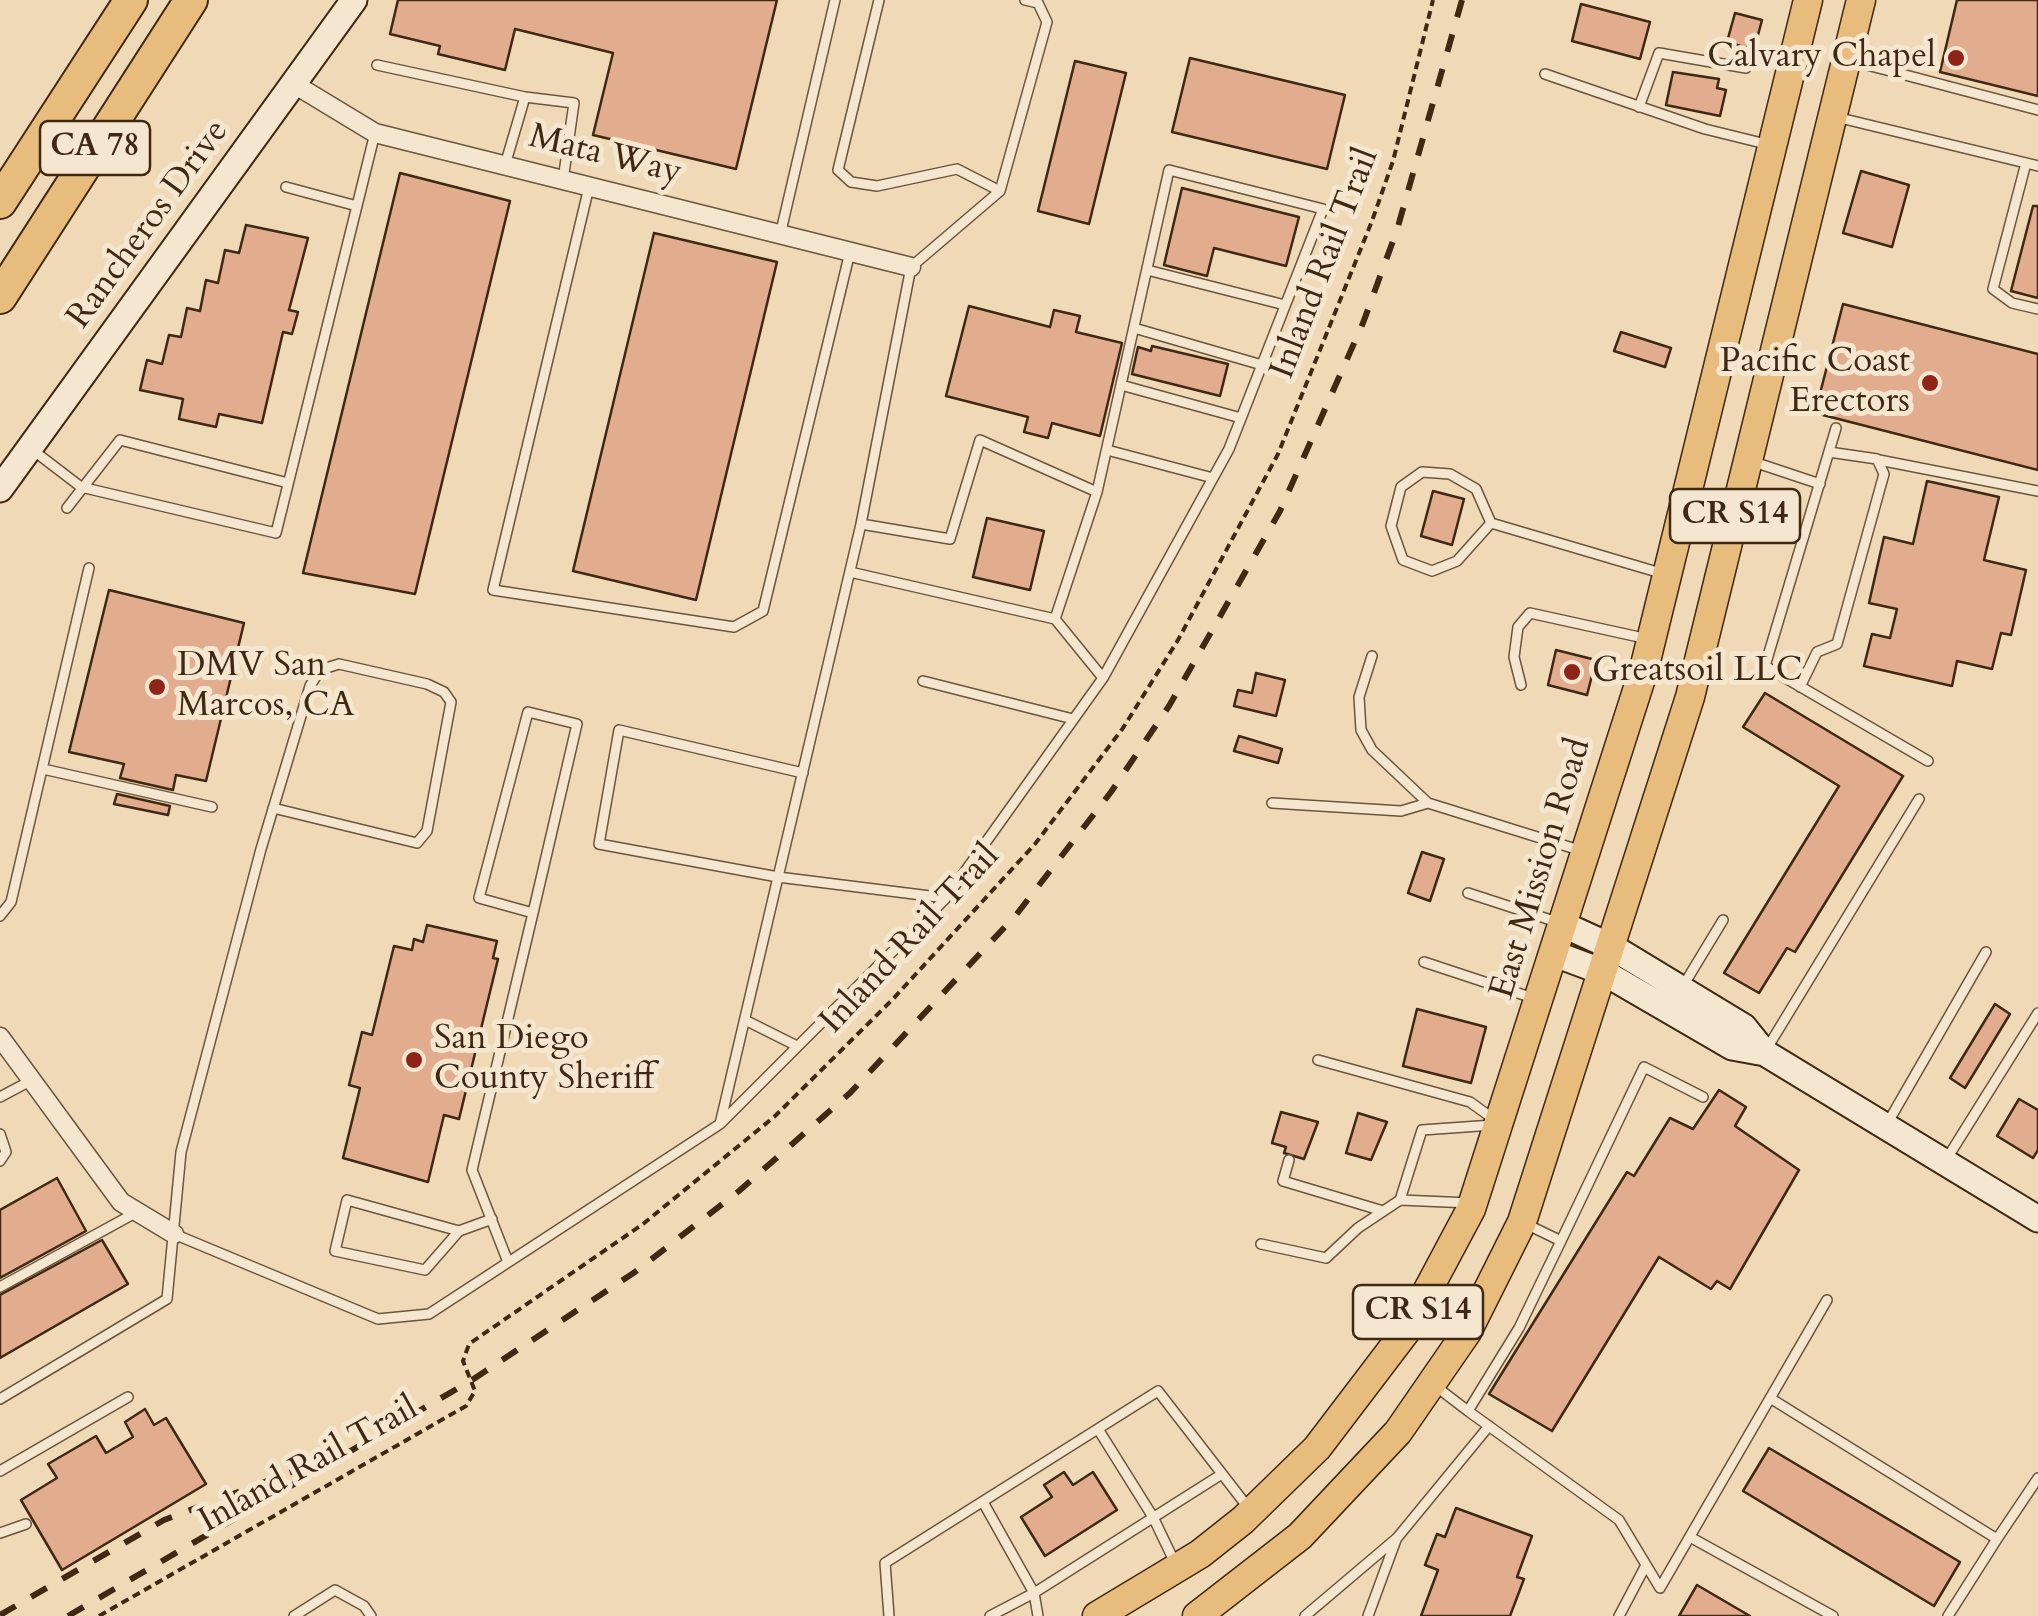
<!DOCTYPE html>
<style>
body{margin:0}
canvas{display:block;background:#f0d9b7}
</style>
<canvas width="2038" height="1616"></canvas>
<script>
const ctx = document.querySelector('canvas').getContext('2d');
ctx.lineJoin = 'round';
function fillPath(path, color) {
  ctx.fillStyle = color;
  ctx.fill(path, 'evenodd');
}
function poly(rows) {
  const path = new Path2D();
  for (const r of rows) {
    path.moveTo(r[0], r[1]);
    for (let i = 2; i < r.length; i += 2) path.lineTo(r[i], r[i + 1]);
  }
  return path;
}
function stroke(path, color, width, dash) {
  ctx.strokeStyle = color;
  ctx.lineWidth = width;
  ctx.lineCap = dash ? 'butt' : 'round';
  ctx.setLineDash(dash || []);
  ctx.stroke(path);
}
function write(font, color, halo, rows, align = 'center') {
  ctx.font = font + ' Cardo,serif';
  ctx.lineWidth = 10;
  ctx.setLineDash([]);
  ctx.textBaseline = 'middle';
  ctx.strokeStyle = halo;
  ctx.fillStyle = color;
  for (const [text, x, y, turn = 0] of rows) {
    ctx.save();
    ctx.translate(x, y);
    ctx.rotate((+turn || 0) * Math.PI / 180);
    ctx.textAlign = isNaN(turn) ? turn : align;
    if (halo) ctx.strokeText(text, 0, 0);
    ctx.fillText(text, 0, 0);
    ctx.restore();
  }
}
const building = poly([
 [398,0,777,0,736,169,593,135,613,53,515,29,505,70,438,54,440,46,390,34,398,0],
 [1957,0,2038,0,2038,96,1940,72,1957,0],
 [1581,4,1650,22,1640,59,1572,41,1581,4],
 [1735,13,1762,20,1754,50,1727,42,1735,13],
 [1190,58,1345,95,1327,169,1172,132,1190,58],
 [1075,61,1126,73,1089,224,1038,211,1075,61],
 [1673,72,1719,79,1717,88,1726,90,1720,116,1666,105,1673,72],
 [1861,171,1909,185,1892,247,1843,233,1861,171],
 [400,173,510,201,415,594,303,573,400,173],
 [1182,188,1299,217,1286,266,1214,248,1207,276,1164,265,1182,188],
 [2033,206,2038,206,2038,298,2011,291,2033,206],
 [246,225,308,238,289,310,298,312,292,334,283,332,262,423,219,414,216,427,179,419,183,399,140,390,147,360,162,364,169,335,181,337,187,308,200,311,206,280,218,283,225,250,239,253,246,225],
 [654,233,777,262,696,600,573,571,654,233],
 [1843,304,2038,354,2038,470,1815,413,1843,304],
 [969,306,1050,327,1054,310,1080,316,1076,332,1122,343,1100,436,1052,423,1048,438,1024,432,1028,417,946,396,969,306],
 [1621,332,1671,348,1665,367,1614,351,1621,332],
 [1152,346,1228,364,1220,396,1132,374,1138,347,1151,351,1152,346],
 [1927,481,1999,497,1984,560,2026,570,2011,635,2001,633,1992,669,1957,661,1952,686,1864,666,1872,634,1890,638,1897,609,1869,603,1884,537,1913,544,1927,481],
 [1433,491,1464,499,1452,545,1421,536,1433,491],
 [987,518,1044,531,1030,590,973,577,987,518],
 [109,590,244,623,206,781,176,775,173,790,120,778,124,764,69,752,109,590],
 [1556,650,1596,660,1587,695,1548,685,1556,650],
 [1256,673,1285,680,1276,716,1234,706,1238,690,1252,693,1256,673],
 [1765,693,1903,776,1795,952,1787,948,1759,993,1724,973,1839,786,1743,727,1765,693],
 [1239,736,1282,749,1278,763,1234,751,1239,736],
 [117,794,170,806,168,815,114,804,117,794],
 [1422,852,1444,859,1430,901,1408,893,1422,852],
 [427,925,497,941,493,958,498,959,459,1119,444,1115,428,1182,343,1158,360,1088,349,1085,362,1032,372,1035,394,946,412,950,414,939,423,942,427,925],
 [1995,1004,2010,1014,1965,1088,1950,1078,1995,1004],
 [1417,1009,1486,1027,1471,1083,1403,1066,1417,1009],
 [1719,1090,1746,1107,1735,1126,1799,1170,1730,1289,1717,1281,1711,1289,1659,1257,1552,1431,1489,1394,1627,1172,1634,1176,1670,1118,1693,1129,1719,1090],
 [2019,1099,2038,1110,2038,1150,2033,1158,1997,1136,2019,1099],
 [1281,1112,1318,1122,1304,1159,1284,1153,1286,1147,1272,1143,1281,1112],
 [1358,1113,1387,1122,1371,1160,1346,1153,1358,1113],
 [57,1178,86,1231,0,1278,0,1210,57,1178],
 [102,1240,128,1284,0,1358,0,1295,102,1240],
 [145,1409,154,1425,166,1418,206,1484,62,1570,21,1500,57,1478,48,1464,96,1436,106,1453,133,1437,125,1422,145,1409],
 [1769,1448,1960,1562,1934,1606,1743,1491,1769,1448],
 [1064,1472,1073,1485,1093,1472,1117,1510,1045,1556,1021,1517,1052,1497,1044,1485,1064,1472],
 [1456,1508,1532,1536,1517,1577,1524,1579,1510,1616,1421,1616,1438,1570,1425,1565,1437,1534,1445,1537,1456,1508],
 [1697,1585,1750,1616,1679,1616,1697,1585]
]);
const path = poly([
 [99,1616,466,1406,475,1391,463,1361,469,1344,643,1224,774,1117,893,999,1035,844,1123,728,1178,640,1278,454,1372,221,1393,161,1433,0]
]);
const service = poly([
 [879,0,838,170,851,182,877,186,957,169,1000,191],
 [1025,0,1038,3,1047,22,1000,191,911,267,861,524,950,539,980,440,1097,492,1055,619,1103,678],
 [1852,61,2038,110],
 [377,65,525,97],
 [1545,74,1705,129,1770,145],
 [1639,107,1659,53,1746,68],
 [1836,117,2038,166],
 [2026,163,1993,289,2012,303,2038,309],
 [505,165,525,97,574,103,563,180],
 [286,187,357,206],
 [589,187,493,590,734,627,763,611,850,252],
 [781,231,835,0],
 [1147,270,1285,305],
 [1134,328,1262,365],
 [1121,385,1241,418],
 [1836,428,1765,666,1928,761],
 [1107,450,1213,478],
 [34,451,81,487,276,533,375,133],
 [1879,460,2038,491],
 [1751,461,1820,484],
 [67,508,120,440,288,483],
 [1491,523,1457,561,1432,571,1403,560,1391,526,1401,487,1422,472,1450,474,1476,489,1491,523,1664,574],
 [850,572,1055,619],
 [1372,656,1359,697,1361,730,1372,750,1428,803],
 [923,681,1073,719],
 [1521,685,1514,657,1518,627,1530,613,1648,639],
 [1800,687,1817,652,1837,644,1884,474,1877,459,1829,452],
 [43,769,212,807],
 [803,773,619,730,599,844,778,877,946,898],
 [1272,803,1401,811,1428,803,1579,850],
 [1468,893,1557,922],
 [0,916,11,902,89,568],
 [1424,962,1533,998],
 [1683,986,1723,920],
 [745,1020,797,1046],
 [1766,1050,1919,799],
 [1318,1060,1470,1102,1495,1120],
 [0,1097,32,1080],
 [720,1124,946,898,1103,678,1229,449,1323,209,1169,170,1097,492],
 [1887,1124,1986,952],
 [0,1134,6,1152,0,1161],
 [1289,1160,1283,1181,1383,1211],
 [1946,1160,2038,1013],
 [1470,1203,1400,1200,1422,1130,1493,1125],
 [1524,1223,1561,1241,1644,1067,1703,1097],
 [459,1231,425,1270,335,1251,347,1200,459,1231,492,1219],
 [174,1234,378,1319,429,1314,720,1124,861,524],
 [1261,1244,1326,1258,1358,1228,1400,1200],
 [508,1262,472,1170,533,913,577,724,528,712,479,898,533,913],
 [0,1287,137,1212],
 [1434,1385,1468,1411,1519,1328,1561,1241],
 [1770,1398,1997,1539,1948,1616],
 [0,1399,167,1299,181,1152,261,849,310,686,320,670,339,664,427,684,444,692,451,702,427,831,417,843,273,808],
 [1468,1411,1619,1520,1660,1588,1827,1300],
 [1098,1429,1153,1517,1176,1565],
 [0,1471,128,1397],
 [983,1502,1034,1593,1222,1474],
 [0,1533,26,1524],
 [1690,1537,1833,1616],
 [1997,1539,2038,1478],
 [294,1616,335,1590,364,1606,371,1616],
 [889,1616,885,1563,1158,1391,1250,1510],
 [990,1616,1034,1593,1038,1616],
 [1305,1616,1397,1538,1489,1426],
 [1368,1616,1396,1540],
 [1619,1616,1646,1565]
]);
const minor = poly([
 [294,84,375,133,911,267],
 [0,1037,121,1202,174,1234]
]);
const secondary = poly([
 [0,489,354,0],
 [1564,925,1612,947,1744,1027,1765,1053,2038,1219],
 [1555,954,1603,972,1732,1047,1765,1053]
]);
const primary = poly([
 [1097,1616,1200,1554,1243,1520,1317,1448,1406,1331,1471,1209,1644,669,1808,0],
 [1197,1616,1300,1536,1398,1432,1467,1332,1522,1222,1690,697,1861,0]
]);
const motorway = poly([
 [0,202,131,0],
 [0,297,191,0]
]);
const rail = poly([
 [0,1615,164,1520,294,1471],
 [68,1616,472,1380,635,1272,739,1191,850,1093,1016,915,1111,792,1169,706,1280,511,1363,323,1397,230,1462,0]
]);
const markers = [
 [1956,58,10,"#8f2418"],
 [1930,383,10,"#8f2418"],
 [1572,672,10,"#8f2418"],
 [157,687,10,"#8f2418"],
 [414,1060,10,"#8f2418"]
];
const shields = [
 [95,148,110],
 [1735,516,130],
 [1418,1312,130]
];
const shieldNames = [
 ["CA 78",95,148],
 ["CR S14",1735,516],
 ["CR S14",1418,1312]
];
const poiNames = [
 ["Calvary Chapel",1936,58,"right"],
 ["Pacific Coast",1910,363,"right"],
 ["Erectors",1910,403,"right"],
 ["DMV San",177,667],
 ["Marcos, CA",177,707],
 ["Greatsoil LLC",1592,672],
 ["San Diego",434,1040],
 ["County Sheriff",434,1080]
];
const streetNames = [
 ["Mata Way",605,156,14],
 ["Rancheros Drive",149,225,-54],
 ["Inland Rail Trail",1326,264,-69],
 ["East Mission Road",1542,869,-73],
 ["Inland Rail Trail",911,940,-47],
 ["Inland Rail Trail",309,1466,-29]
];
fillPath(building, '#e2ac8e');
stroke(building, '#3f2913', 2.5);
stroke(service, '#6b553c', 12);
stroke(minor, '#6b553c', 21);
stroke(secondary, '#3f2913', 29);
stroke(primary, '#3f2913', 31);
stroke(motorway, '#3f2913', 36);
stroke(path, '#3f2913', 4, [8, 5]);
stroke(service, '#f5e6d0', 9);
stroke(minor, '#f5e6d0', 18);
stroke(secondary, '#f5e6d0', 25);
stroke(primary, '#e8bc7c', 28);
stroke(motorway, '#e8bc7c', 32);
stroke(rail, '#3f2913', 6, [18, 18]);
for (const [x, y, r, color] of markers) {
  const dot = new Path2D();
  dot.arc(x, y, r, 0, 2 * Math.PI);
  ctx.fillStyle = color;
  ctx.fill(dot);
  stroke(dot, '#f5e6d0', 4);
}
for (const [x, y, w] of shields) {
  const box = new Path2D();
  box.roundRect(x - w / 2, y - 27, w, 54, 8);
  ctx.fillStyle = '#f5e6d0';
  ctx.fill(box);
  stroke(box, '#3f2913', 2.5);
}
write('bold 32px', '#3f2913', null, shieldNames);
write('35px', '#3f2913', '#f5e6d0', poiNames, 'left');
write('35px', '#3f2913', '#f5e6d0', streetNames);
</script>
